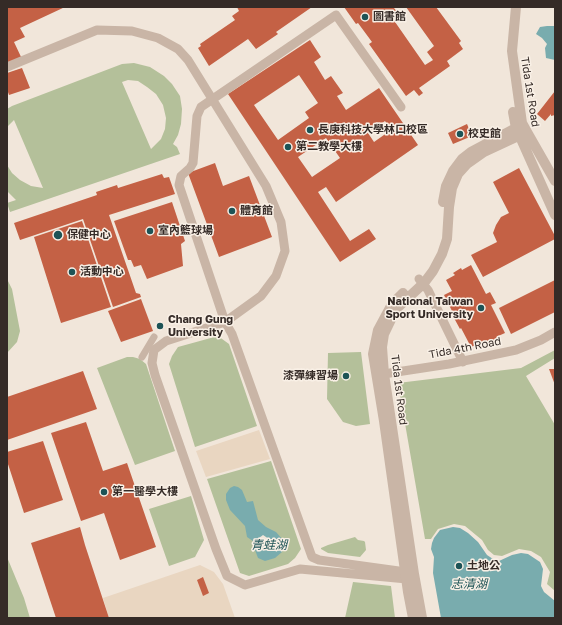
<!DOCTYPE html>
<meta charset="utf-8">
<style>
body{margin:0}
#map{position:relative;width:562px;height:625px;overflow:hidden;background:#f1e6da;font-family:"Golos Text",sans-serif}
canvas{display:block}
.frame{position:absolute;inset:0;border:8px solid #352b27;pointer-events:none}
</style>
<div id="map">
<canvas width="562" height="625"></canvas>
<div class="frame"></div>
</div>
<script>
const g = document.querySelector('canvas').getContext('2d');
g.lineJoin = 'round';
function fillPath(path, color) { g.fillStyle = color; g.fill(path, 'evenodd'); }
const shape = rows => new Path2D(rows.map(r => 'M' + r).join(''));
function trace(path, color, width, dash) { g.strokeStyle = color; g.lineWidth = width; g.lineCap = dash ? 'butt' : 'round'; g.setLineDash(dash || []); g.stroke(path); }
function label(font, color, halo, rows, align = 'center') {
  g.font = font + ' "Golos Text","Noto Sans TC",sans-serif'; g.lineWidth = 3; g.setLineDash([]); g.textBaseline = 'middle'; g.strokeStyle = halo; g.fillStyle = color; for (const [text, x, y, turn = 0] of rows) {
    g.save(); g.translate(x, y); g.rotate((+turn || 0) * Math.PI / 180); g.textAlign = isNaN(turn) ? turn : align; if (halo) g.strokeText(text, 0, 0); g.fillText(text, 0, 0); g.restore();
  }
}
fillPath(shape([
 [134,63,150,67,164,76,172,84,180,96,182,109,181,124,178,135,173,144,177,147,180,154,10,212,7,203,16,200,7,191,7,165,12,173,20,180,31,186,43,188,14,120,7,127,7,109,12,106,122,64],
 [128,80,138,81,147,87,156,94,163,105,166,118,165,129,161,139,151,149,122,82],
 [7,279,12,289,20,331,17,342,7,353],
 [218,336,229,344,257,426,195,447,169,364,172,356,178,347],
 [555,350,555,358,526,376,555,425,555,591,547,584,550,572,541,557,531,551,519,549,502,556,494,555,488,550,482,540,465,526,454,524,438,529,431,539,425,539,398,383,521,368],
 [361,352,370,424,356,426,343,422,327,399,328,353],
 [127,357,133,357,140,359,146,364,175,451,135,465,97,368],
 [271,461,301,549,295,558,288,564,249,576,240,573,207,479],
 [191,496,204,540,195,557,169,566,149,509],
 [355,537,358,540,364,541,365,542,366,550,360,557,328,553,321,549,321,548,328,545],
 [7,557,24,598,30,618,7,618],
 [353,582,391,586,395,618,345,618]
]), '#b4c09a');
fillPath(shape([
 [259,430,270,459,206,477,196,451],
 [200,565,214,572,223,584,235,618,109,618,103,598]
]), '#e9d6c1');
fillPath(shape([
 [547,26,555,26,555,60,546,58,545,48,547,44,542,38,536,34,540,27],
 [234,486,238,487,242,490,247,502,253,501,258,520,266,527,276,532,283,540,283,548,282,552,275,558,265,561,258,558,255,550,253,549,256,543,247,537,245,526,230,510,226,500,226,494,230,488],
 [453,527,460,528,468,533,478,542,487,555,493,559,499,561,512,555,521,553,528,554,540,562,543,569,541,586,544,592,555,601,555,618,441,618,433,573,434,557,431,549,432,543,434,538,440,530]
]), '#79acae');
fillPath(shape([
 [263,535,269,539,271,544,270,546,266,546,260,542,259,538]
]), '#f1e6da');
fillPath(shape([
 [7,7,65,7,20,28,25,37,14,42,22,59,7,66],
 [237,7,312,7,276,32,278,34,256,49,248,39,209,66,198,48,201,46,200,44,235,20,232,16,239,11],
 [344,7,395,7,394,8,397,12,396,16,394,16,390,11,389,13,386,9,425,65,433,60,427,52,434,46,406,7,436,7,461,41,459,43,463,49,447,61,450,66,419,88,423,93,419,96,414,90,406,96,369,44,372,42,358,23,356,24],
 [310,40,321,57,314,62,325,80,331,76,343,93,337,96,346,110,379,88,418,145,336,202,326,187,318,192,350,241,369,229,376,239,340,262,228,94],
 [299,75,318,103,305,112,309,118,278,140,254,105],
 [385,121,391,130,374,142,368,133],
 [326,138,340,158,312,177,298,157],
 [22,68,30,88,9,95,7,89,7,73],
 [555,91,555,115,551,116,551,114,545,121,537,114],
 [467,124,472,136,453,144,448,133],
 [215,163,223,186,249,176,272,237,219,257,188,173],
 [519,168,555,236,555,239,483,277,471,255,497,242,493,233,496,225,501,217,509,213,493,182],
 [162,174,164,178,169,177,175,194,109,215,136,293,140,294,141,297,113,307,83,219,20,240,14,223,97,195,96,192,117,185,118,188],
 [172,202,185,241,181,244,183,266,147,279,141,265,134,267,131,260,128,260,114,221],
 [82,221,111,307,61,323,34,237],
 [471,265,486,294,490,292,496,303,491,305,505,333,496,337,498,341,490,345,487,340,471,347,461,328,460,329,454,318,455,317,444,295,452,291,446,280,455,275,453,273,461,268,462,270],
 [555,280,555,312,511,334,499,308],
 [141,299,153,331,121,342,108,311],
 [162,322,164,328,160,329,158,324],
 [549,369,555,369,555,385],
 [83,371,97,409,7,440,7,397],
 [86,422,103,471,127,463,156,547,120,560,104,513,81,521,51,433],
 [43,441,63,500,24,513,7,461,7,452],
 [80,527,85,545,109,618,56,618,31,543],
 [203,577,209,593,203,596,197,580]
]), '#c46145');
trace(shape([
 [142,357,154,337]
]), '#c9b5a6', 7);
trace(shape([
 [7,67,97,30,132,31,158,38,178,49,188,60,266,186,281,222,285,251,276,276,261,296,225,322,166,341,154,350,152,363,155,375,216,549,227,576,245,585,300,569,407,579,411,576],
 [401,107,336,15,201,107,197,116,193,163,190,168,181,176,179,185,225,322,232,334,312,557,319,560,406,572,412,574],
 [419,279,428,290,463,362],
 [377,375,449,364,516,350,541,340,555,332]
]), '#c9b5a6', 9);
trace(shape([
 [517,130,555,215],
 [527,132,555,181],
 [443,202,446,186,453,171,462,159,471,152,516,128,513,112],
 [403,293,392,304,378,330,373,354,384,421,408,592,413,618],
 [422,618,414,574,384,374,382,347,384,334,396,309,424,283,433,271,442,254,447,239,449,207,452,188,458,174,467,164,484,152,527,132,522,123,512,51,516,7]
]), '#c9b5a6', 10);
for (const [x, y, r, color] of [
 [365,17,4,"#1d5356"],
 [310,130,4,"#1d5356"],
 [460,134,4,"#1d5356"],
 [288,147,4,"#1d5356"],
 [232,211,4,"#1d5356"],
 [150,231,4,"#1d5356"],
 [58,235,5,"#1d5356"],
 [72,272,4,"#1d5356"],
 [481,308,4,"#1d5356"],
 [160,326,4,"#1d5356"],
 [346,376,4,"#1d5356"],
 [104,492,4,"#1d5356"],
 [459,566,4,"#1d5356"]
]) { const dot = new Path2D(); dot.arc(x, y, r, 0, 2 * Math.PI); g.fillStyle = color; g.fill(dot); trace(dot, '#f9f0e6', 1.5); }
label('bold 11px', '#352b27', '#f9f0e6', [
 ["圖書館",373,17],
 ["長庚科技大學林口校區",318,130],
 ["校史館",468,134],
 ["第二教學大樓",296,147],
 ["體育館",240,211],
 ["室內籃球場",158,231],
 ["保健中心",67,235],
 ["活動中心",80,272],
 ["National Taiwan",473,302,"right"],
 ["Sport University",473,315,"right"],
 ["Chang Gung",168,320],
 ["University",168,333],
 ["漆彈練習場",338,376,"right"],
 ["第一醫學大樓",112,492],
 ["土地公",467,566]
], 'left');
label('11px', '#352b27', '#f9f0e6', [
 ["Tida 1st Road",530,92,81],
 ["Tida 4th Road",465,348,-11],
 ["Tida 1st Road",399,390,83]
]);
label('italic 12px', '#1d5356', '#f9f0e6', [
 ["青蛙湖",269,545],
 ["志清湖",469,584]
]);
</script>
